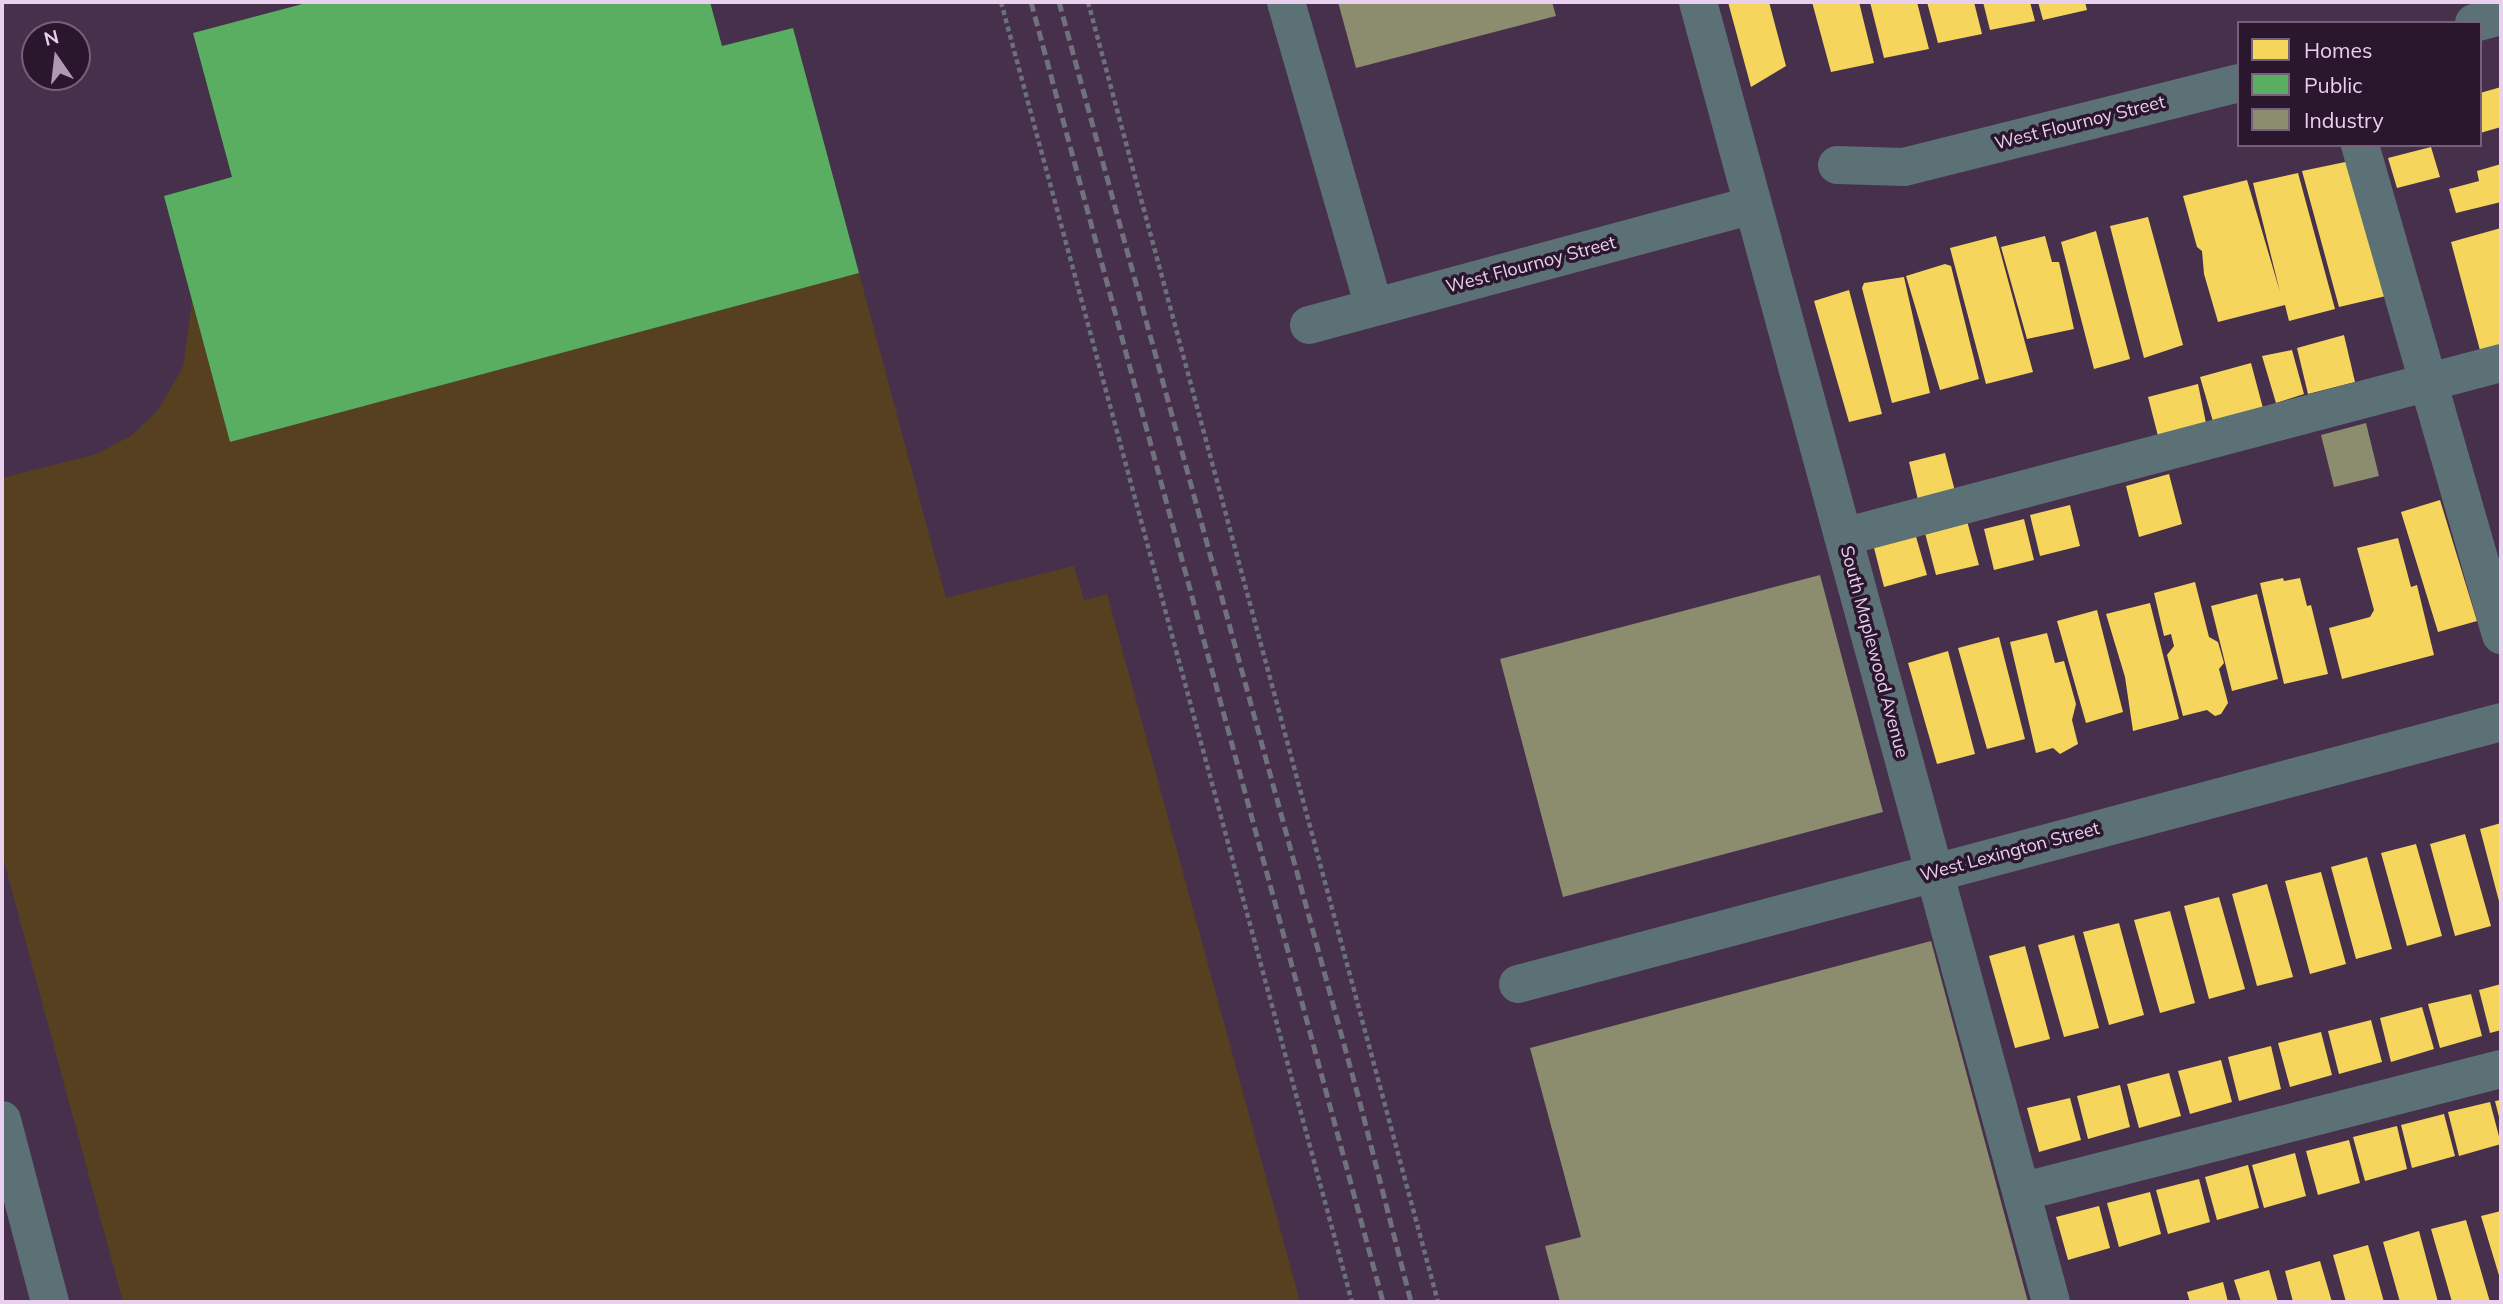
<!DOCTYPE html>
<style>
body{margin:0}
#map{position:relative;width:2503px;height:1304px;overflow:hidden;background:#46304b;font-family:Mulish,sans-serif}
canvas{display:block}
.frame{position:absolute;inset:0;border:4px solid #e9d0ee;pointer-events:none}
.legend{position:absolute;left:2237px;top:21px;width:245px;height:126px;box-sizing:border-box;background:#2a172e;border:2px solid #76617b;margin:0;padding:9px 12px;list-style:none;font-size:21px;color:#e9d0ee}
.legend li{display:flex;align-items:center;gap:14px;height:35px}
.legend b{width:35px;border:2px solid #76617b}
.north{position:absolute;left:21px;top:21px;width:70px;height:70px;box-sizing:border-box;background:#2a172e;border:2px solid #76617b;border-radius:50%;rotate:346deg;font-size:19px;font-weight:700;line-height:28px;text-align:center;color:#e9d0ee}
.north::after{content:'';display:block;margin:auto;width:24px;height:32px;background:#b098b5;clip-path:polygon(50% 0,100% 100%,50% 72%,0 100%)}
</style>
<div id="map">
<canvas width="2503" height="1304"></canvas>
<div class="frame"></div>
<ul class="legend">
<li><b style="height:19px;background:#f6d55c"></b>Homes</li>
<li><b style="height:19px;background:#5aae61"></b>Public</li>
<li><b style="height:19px;background:#8c8c6e"></b>Industry</li>
</ul>
<div class="north">N</div>
</div>
<script>
const g = document.querySelector('canvas').getContext('2d');
g.lineJoin = 'round';
function fillPath(path, color) { g.fillStyle = color; g.fill(path, 'evenodd'); }
const shape = rows => new Path2D(rows.map(r => 'M' + r).join(''));
function trace(path, color, width, dash) { g.strokeStyle = color; g.lineWidth = width; g.lineCap = dash ? 'butt' : 'round'; g.setLineDash(dash || []); g.stroke(path); }
function label(font, color, halo, rows, align = 'center') {
  g.font = font + ' Mulish,sans-serif'; g.lineWidth = 7; g.setLineDash([]); g.textBaseline = 'middle'; g.strokeStyle = halo; g.fillStyle = color; for (const [text, x, y, turn = 0] of rows) {
    g.save(); g.translate(x, y); g.rotate((+turn || 0) * Math.PI / 180); g.textAlign = isNaN(turn) ? turn : align; if (halo) g.strokeText(text, 0, 0); g.fillText(text, 0, 0); g.restore();
  }
}
fillPath(shape([
 [859,273,946,598,1074,566,1084,600,1107,594,1300,1302,123,1302,2,854,2,478,97,454,132,435,157,411,183,367,192,302,230,442]
]), '#57401f');
fillPath(shape([
 [1728,2,1769,2,1786,66,1751,87],
 [1812,2,1859,2,1874,63,1831,72],
 [1870,2,1917,2,1929,49,1884,58],
 [1927,2,1974,2,1982,34,1938,43],
 [1983,2,2030,2,2035,21,1990,30],
 [2038,2,2085,2,2087,10,2043,20],
 [2501,87,2501,127,2480,133,2480,93],
 [2431,147,2440,177,2397,188,2388,158],
 [2350,161,2386,296,2339,307,2302,171],
 [2501,164,2501,202,2456,213,2449,189,2479,181,2477,171],
 [2298,173,2335,309,2289,321,2285,305,2218,322,2204,274,2202,251,2197,247,2183,196,2247,180,2280,292,2253,183],
 [2148,217,2183,345,2144,358,2110,226],
 [2501,228,2501,348,2481,354,2451,242],
 [2096,231,2130,359,2094,369,2061,242],
 [1996,236,2033,372,1986,384,1950,248],
 [2045,236,2052,262,2059,262,2074,329,2027,339,2001,247],
 [1945,264,1951,266,1979,379,1940,390,1906,276],
 [1904,277,1930,393,1892,403,1862,288,1864,283],
 [1849,290,1882,414,1849,422,1814,301],
 [2344,335,2355,382,2308,394,2297,348],
 [2292,350,2304,394,2276,403,2262,356],
 [2251,363,2264,412,2214,425,2200,377],
 [2198,384,2206,423,2158,436,2148,397],
 [1945,453,1956,495,1919,504,1909,462],
 [2169,474,2182,524,2139,537,2126,486],
 [2440,500,2477,621,2438,632,2401,512],
 [2070,505,2080,546,2040,556,2030,515],
 [2024,519,2034,560,1994,570,1984,529],
 [1967,521,1979,565,1936,575,1925,533],
 [1915,533,1927,575,1884,587,1873,544],
 [2398,538,2411,587,2417,585,2434,655,2342,679,2329,628,2370,617,2374,610,2357,548],
 [2283,578,2284,581,2300,578,2307,606,2311,605,2328,674,2284,684,2260,583],
 [2195,582,2209,637,2218,642,2224,663,2219,669,2228,703,2221,714,2215,716,2207,710,2183,716,2167,655,2174,646,2171,634,2164,636,2154,593],
 [2257,594,2278,679,2232,691,2211,606],
 [2150,603,2179,719,2133,731,2125,677,2106,614],
 [2097,610,2123,712,2086,723,2057,621],
 [2047,633,2055,663,2064,661,2076,704,2072,720,2078,744,2060,754,2053,748,2036,753,2010,642],
 [1999,637,2025,739,1987,749,1958,648],
 [1948,651,1975,754,1937,764,1908,663],
 [2501,823,2501,905,2500,905,2480,829],
 [2465,834,2491,926,2455,936,2430,844],
 [2416,844,2442,936,2407,946,2381,853],
 [2367,857,2392,949,2356,959,2331,867],
 [2321,872,2346,964,2310,974,2285,881],
 [2267,884,2293,977,2257,986,2232,894],
 [2219,897,2245,989,2209,999,2184,906],
 [2170,911,2195,1003,2160,1013,2134,920],
 [2119,923,2144,1015,2109,1025,2083,932],
 [2074,935,2099,1028,2064,1037,2038,945],
 [2025,946,2050,1039,2015,1048,1989,956],
 [2501,984,2501,1030,2490,1033,2479,990],
 [2471,994,2482,1036,2440,1048,2428,1004],
 [2422,1007,2434,1049,2391,1062,2380,1018],
 [2371,1020,2382,1062,2339,1074,2328,1031],
 [2321,1032,2332,1075,2290,1087,2278,1043],
 [2271,1046,2281,1089,2239,1101,2228,1057],
 [2221,1060,2232,1102,2190,1114,2178,1071],
 [2169,1073,2181,1116,2139,1128,2127,1084],
 [2120,1085,2130,1127,2088,1139,2077,1096],
 [2070,1098,2081,1140,2039,1152,2027,1108],
 [2501,1100,2501,1121,2500,1121,2495,1101],
 [2490,1102,2501,1144,2459,1156,2448,1112],
 [2444,1114,2455,1156,2412,1168,2401,1125],
 [2397,1126,2407,1169,2365,1181,2353,1137],
 [2349,1140,2360,1183,2318,1195,2306,1151],
 [2295,1153,2306,1196,2264,1208,2252,1165],
 [2248,1165,2259,1208,2217,1220,2205,1177],
 [2199,1179,2210,1222,2168,1234,2156,1190],
 [2150,1192,2161,1234,2119,1247,2107,1203],
 [2099,1206,2110,1248,2068,1260,2056,1217],
 [2501,1211,2501,1282,2481,1216],
 [2466,1220,2490,1302,2452,1302,2431,1229],
 [2419,1231,2438,1302,2400,1302,2383,1242],
 [2368,1245,2384,1302,2346,1302,2333,1255],
 [2320,1261,2332,1302,2293,1302,2285,1271],
 [2269,1270,2278,1302,2241,1302,2234,1280],
 [2223,1282,2228,1302,2190,1302,2187,1292]
]), '#f6d55c');
fillPath(shape([
 [310,2,710,2,722,46,793,28,859,273,230,442,164,196,232,177,193,33]
]), '#5aae61');
fillPath(shape([
 [1338,2,1552,2,1556,16,1356,68],
 [2366,423,2379,476,2334,487,2321,435],
 [1820,575,1883,812,1563,897,1500,659],
 [1931,941,2028,1302,1560,1302,1545,1246,1581,1237,1530,1048]
]), '#8c8c6e');
trace(shape([
 [1001,2,1352,1302],
 [1088,2,1438,1302]
]), '#6b717b', 4.5, [5, 3.5]);
trace(shape([
 [1286,2,1374,307],
 [1698,2,2051,1302],
 [2474,23,2501,16],
 [2360,145,2501,635],
 [1837,165,1904,167,2239,83],
 [1309,325,1753,205],
 [1843,537,2501,363],
 [1518,984,2501,722],
 [2,1120,50,1302],
 [2021,1192,2501,1069]
]), '#5c7176', 38);
trace(shape([
 [1031,2,1383,1302],
 [1059,2,1360,1103,1411,1302]
]), '#6f717d', 5, [10, 5]);
label('18px', '#e9d0ee', '#2a172e', [
 ["West Flournoy Street",2080,123,-14],
 ["West Flournoy Street",1531,265,-15],
 ["South Maplewood Avenue",1874,652,75],
 ["West Lexington Street",2010,852,-15]
]);
</script>
